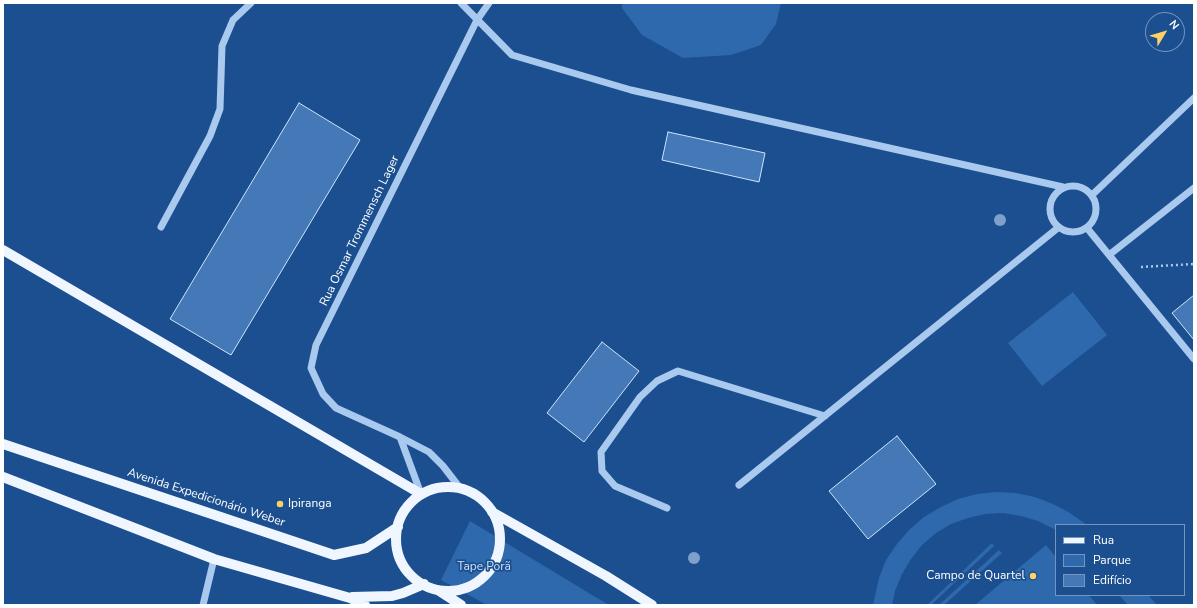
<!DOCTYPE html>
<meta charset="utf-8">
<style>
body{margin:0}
#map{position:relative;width:1197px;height:608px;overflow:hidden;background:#1b4f8f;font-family:"Nunito Sans",sans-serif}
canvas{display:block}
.frame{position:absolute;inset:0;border:4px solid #fff;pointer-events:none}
.legend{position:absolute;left:1055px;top:524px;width:130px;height:72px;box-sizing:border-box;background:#1b4f8f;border:1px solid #7695bc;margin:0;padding:5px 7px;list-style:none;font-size:12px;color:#fff}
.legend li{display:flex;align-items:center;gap:8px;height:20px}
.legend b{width:20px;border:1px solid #7695bc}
.north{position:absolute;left:1145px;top:12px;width:40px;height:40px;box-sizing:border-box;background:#1b4f8f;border:1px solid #7695bc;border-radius:50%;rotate:52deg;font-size:11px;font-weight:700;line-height:16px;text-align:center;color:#fff}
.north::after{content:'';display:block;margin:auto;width:14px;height:18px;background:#ffd166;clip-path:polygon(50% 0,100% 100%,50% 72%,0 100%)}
</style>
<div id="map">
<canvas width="1197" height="608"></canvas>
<div class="frame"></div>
<ul class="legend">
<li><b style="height:5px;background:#f0f6ff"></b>Rua</li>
<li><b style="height:11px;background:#2e69ad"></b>Parque</li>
<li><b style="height:11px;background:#4478b7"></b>Edifício</li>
</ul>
<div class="north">N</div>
</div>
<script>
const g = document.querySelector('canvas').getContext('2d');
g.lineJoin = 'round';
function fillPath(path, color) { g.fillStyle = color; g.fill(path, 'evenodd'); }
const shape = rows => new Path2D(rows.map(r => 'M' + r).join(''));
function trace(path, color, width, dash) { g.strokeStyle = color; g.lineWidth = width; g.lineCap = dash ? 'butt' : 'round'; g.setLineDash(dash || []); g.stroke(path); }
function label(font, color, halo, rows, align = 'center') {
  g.font = font + ' "Nunito Sans",sans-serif'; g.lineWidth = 3.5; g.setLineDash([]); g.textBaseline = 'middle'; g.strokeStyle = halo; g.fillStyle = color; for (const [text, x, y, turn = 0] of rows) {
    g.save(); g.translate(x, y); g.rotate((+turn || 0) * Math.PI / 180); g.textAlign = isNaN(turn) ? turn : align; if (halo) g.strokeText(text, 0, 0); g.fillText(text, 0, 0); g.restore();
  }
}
fillPath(shape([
 [622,3,781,3,776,24,761,45,731,55,683,58,642,35,622,8],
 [1073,292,1107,335,1042,386,1008,343],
 [996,492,1016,493,1035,497,1053,504,1070,513,1087,525,1056,525,1056,530,1038,521,1021,516,1003,513,985,514,968,518,951,524,936,533,922,545,911,559,902,574,895,591,892,605,873,605,879,578,886,560,897,544,909,530,924,517,941,507,958,499,977,494],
 [470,521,592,595,609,605,487,605,441,580],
 [992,543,994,546,931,605,927,605],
 [1046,545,1056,557,1056,595,1089,595,1097,605,975,605],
 [999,550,1002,553,944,605,939,605],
 [1119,595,1148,595,1157,605,1128,605]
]), '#2e69ad');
const building = shape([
 [299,103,360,140,231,355,170,319,299,103],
 [668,132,765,153,759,182,662,160,668,132],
 [1194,295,1194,340,1172,313,1194,295],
 [602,342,639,371,584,442,547,413,602,342],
 [897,436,936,484,868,539,829,491,897,436]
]);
fillPath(building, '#4478b7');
trace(building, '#cfe3fa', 1);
trace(shape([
 [1141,267,1194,264]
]), '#a9c9ee', 2.5, [2, 3]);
trace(shape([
 [461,3,512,55,631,90,1063,187],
 '1050 209a23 23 0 1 1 46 0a23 23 0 1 1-46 0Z',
 [1092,195,1194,98],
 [161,227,210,136,220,109,222,46,233,20,251,3],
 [1087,228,1194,359],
 [1109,255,1194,188],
 [400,437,421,494],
 [739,485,1059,227],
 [460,488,443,466,429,452,400,437,336,408,323,394,311,368,316,345,477,20,489,3],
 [667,508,615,486,602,471,601,452,640,397,657,381,678,371,825,416],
 [203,605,214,559]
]), '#a9c9ee', 7);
trace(shape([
 [3,250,421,494],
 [3,444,334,555,366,548,398,527],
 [3,477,214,559,350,598,365,605],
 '396 539a52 52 0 1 1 104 0a52 52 0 1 1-104 0Z',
 [492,512,606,576,652,605],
 [438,590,461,605],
 [352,597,392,596,403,593,424,584]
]), '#f0f6ff', 10);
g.fillStyle = '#7ea0ca';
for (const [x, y] of [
 [1000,220],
 [694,558]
]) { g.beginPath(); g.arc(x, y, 6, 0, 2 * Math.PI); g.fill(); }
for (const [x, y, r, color] of [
 [280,504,4,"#ffd166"],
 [1033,576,4,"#ffd166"]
]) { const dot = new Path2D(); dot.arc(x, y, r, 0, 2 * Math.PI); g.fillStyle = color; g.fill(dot); trace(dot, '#1b4f8f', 1.5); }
label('12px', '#fff', '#1b4f8f', [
 ["Rua Osmar Trommensch Lager",360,231,-64],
 ["Avenida Expedicionário Weber",206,498,18]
]);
label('12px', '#fff', '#1b4f8f', [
 ["Ipiranga",288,504],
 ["Campo de Quartel",1025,576,"right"]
], 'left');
label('12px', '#cfe3fa', '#1b4f8f', [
 ["Tape Porã",484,567]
]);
</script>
